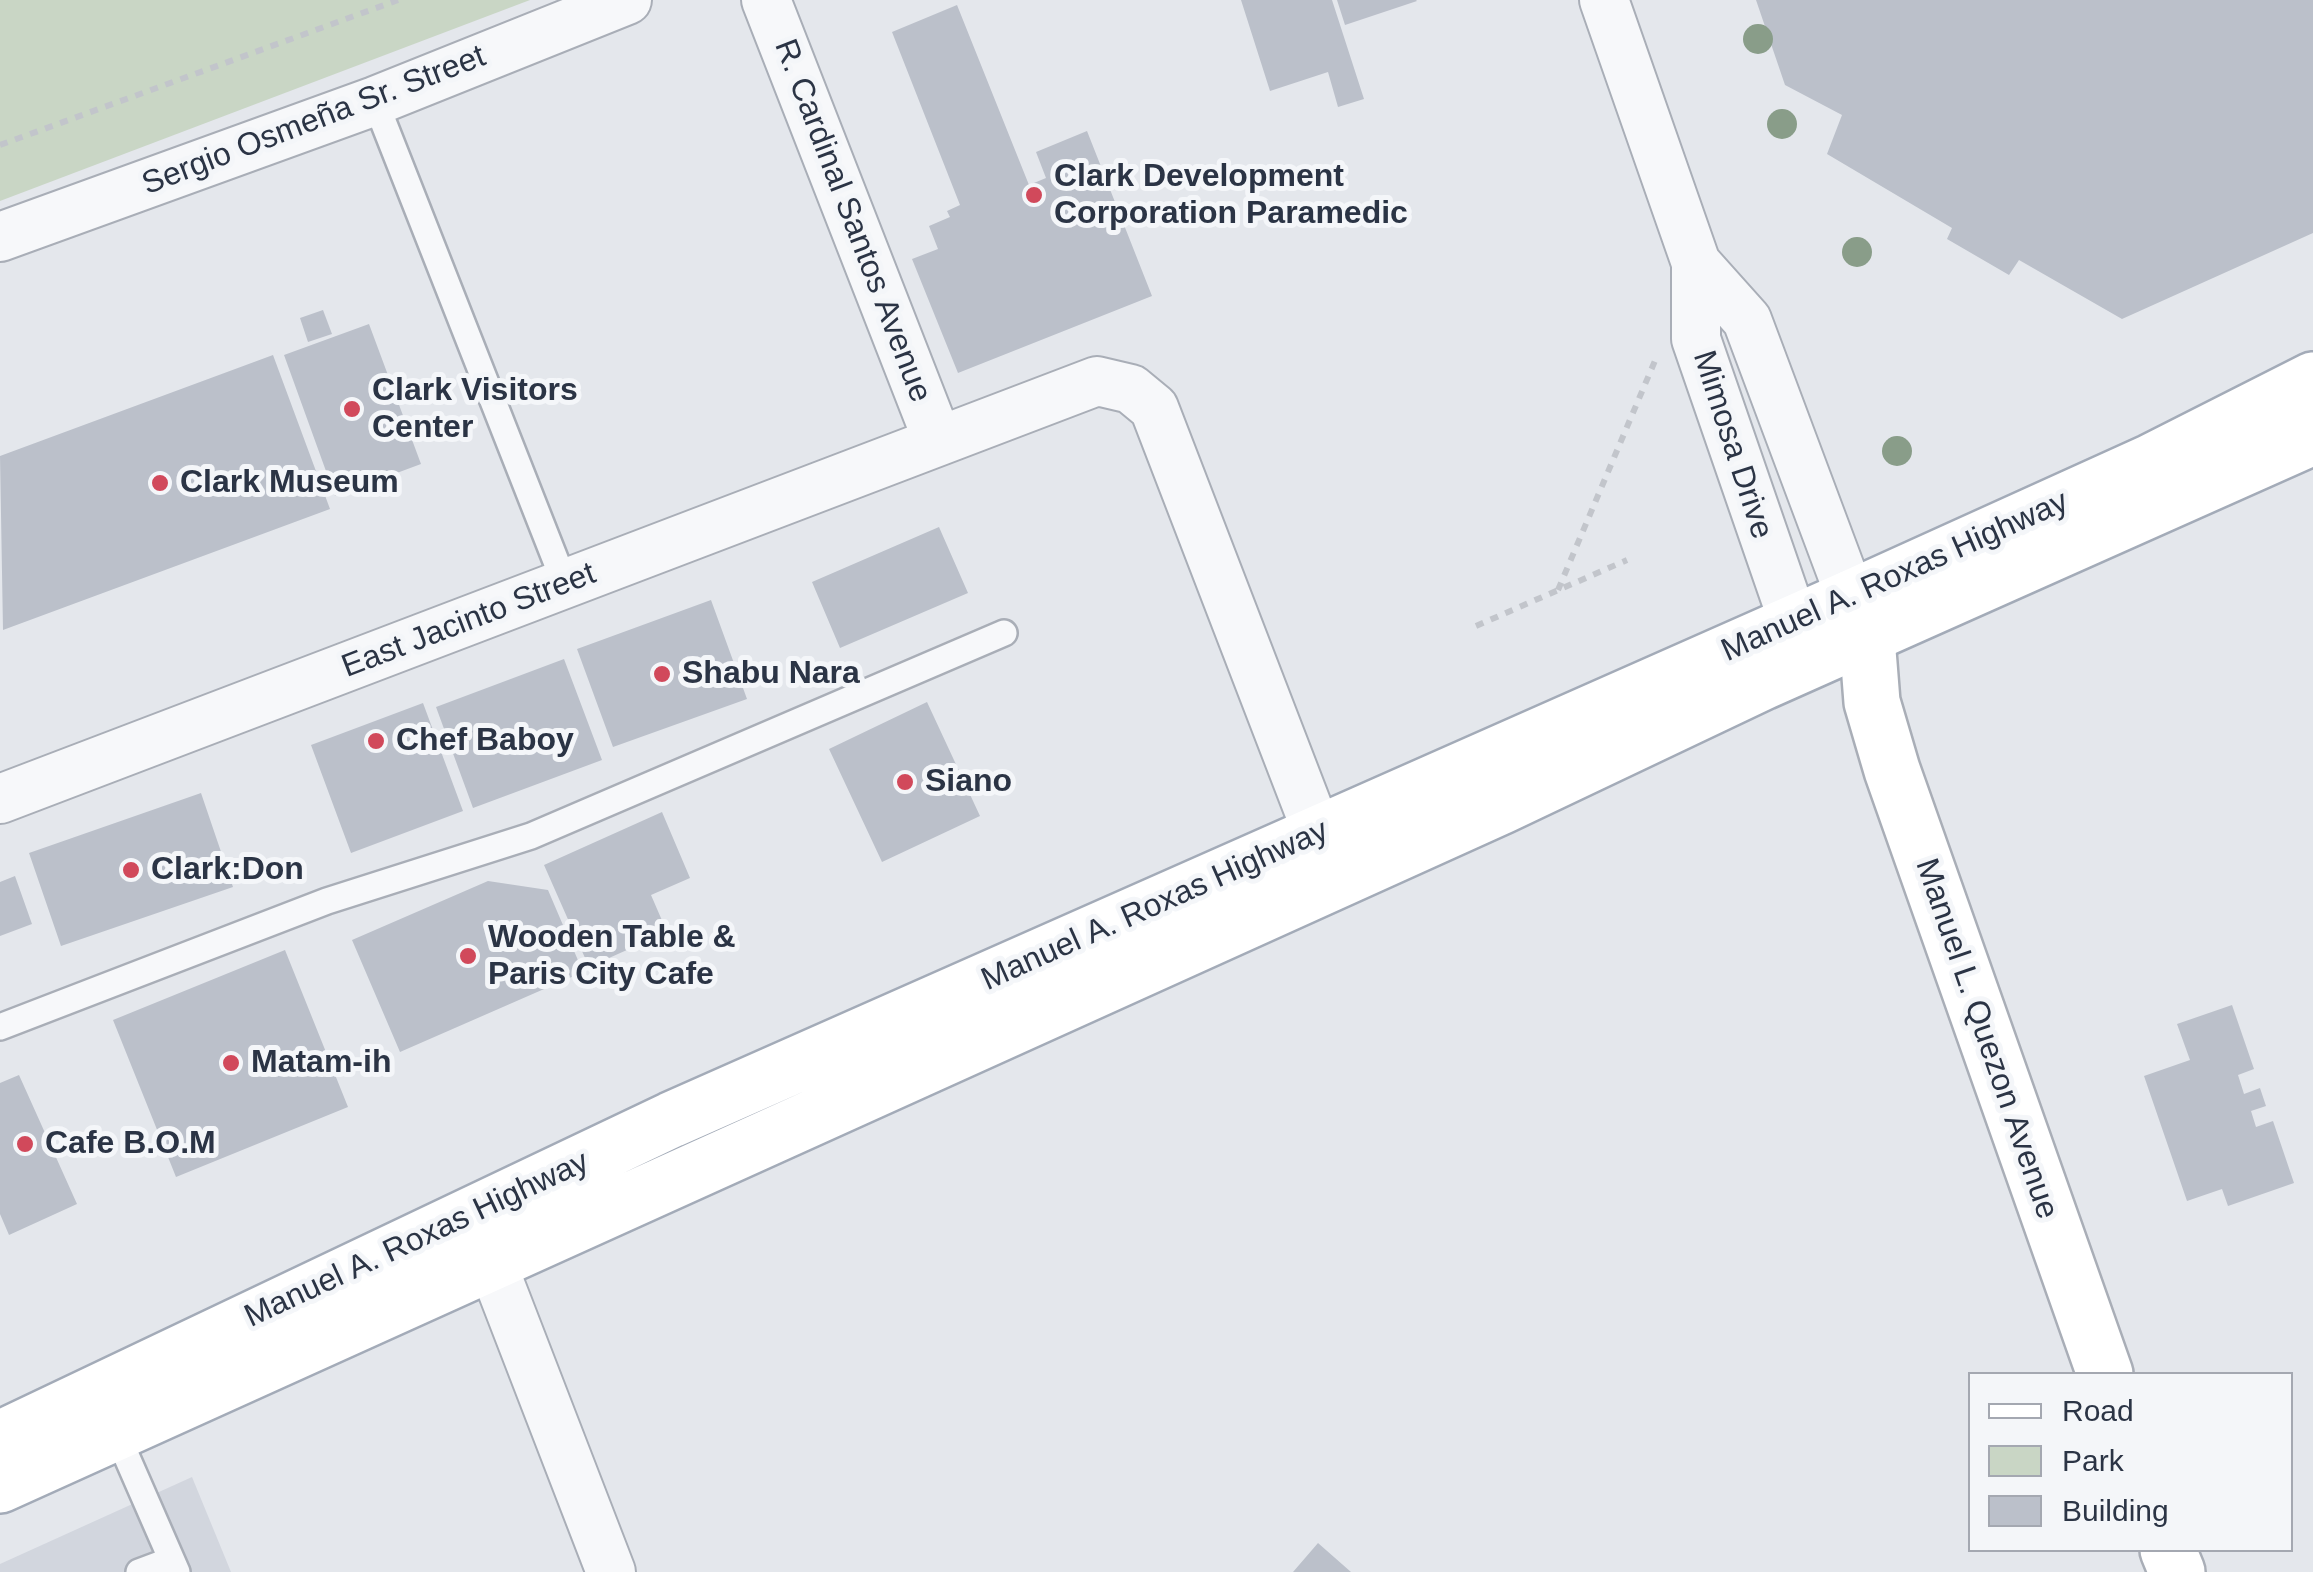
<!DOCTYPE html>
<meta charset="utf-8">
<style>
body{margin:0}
#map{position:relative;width:2313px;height:1572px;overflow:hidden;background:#e4e7ec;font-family:Helvetica,sans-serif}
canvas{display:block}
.legend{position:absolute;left:1968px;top:1372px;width:325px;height:180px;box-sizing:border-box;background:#f4f6f9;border:2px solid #a4a8b1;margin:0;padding:12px 18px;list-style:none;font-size:30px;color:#2b3445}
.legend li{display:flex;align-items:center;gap:20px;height:50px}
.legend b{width:50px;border:2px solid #a4a8b1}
</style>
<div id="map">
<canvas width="2313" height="1572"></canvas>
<ul class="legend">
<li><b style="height:12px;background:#fff"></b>Road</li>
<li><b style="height:28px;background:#c9d6c5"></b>Park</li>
<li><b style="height:28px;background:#bbc0ca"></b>Building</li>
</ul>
</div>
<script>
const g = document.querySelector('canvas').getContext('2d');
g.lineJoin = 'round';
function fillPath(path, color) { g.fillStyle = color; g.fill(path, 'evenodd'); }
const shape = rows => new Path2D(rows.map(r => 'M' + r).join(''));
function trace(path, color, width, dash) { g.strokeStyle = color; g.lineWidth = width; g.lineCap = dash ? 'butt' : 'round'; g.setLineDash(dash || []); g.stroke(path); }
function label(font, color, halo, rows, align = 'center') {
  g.font = font + ' Helvetica,sans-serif'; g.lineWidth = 10; g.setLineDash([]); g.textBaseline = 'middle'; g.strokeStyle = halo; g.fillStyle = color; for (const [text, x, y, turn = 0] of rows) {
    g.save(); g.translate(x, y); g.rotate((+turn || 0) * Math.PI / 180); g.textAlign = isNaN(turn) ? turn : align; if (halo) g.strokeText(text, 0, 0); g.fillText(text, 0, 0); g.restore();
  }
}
fillPath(shape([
 [192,1477,231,1572,0,1572,0,1564]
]), '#d2d6de');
fillPath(shape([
 [0,0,530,0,0,201]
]), '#c9d6c5');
fillPath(shape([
 [1241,0,1332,0,1364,99,1338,107,1328,72,1270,91],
 [1337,0,1416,0,1417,1,1345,25],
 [1756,0,2313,0,2313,233,2122,319,2019,260,2009,275,1947,239,1952,228,1827,154,1842,115,1785,85],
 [957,5,1029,185,1046,178,1036,152,1087,131,1152,296,958,373,912,259,938,249,929,226,950,217,947,211,960,205,892,32],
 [323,310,332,334,308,342,300,318],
 [369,324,421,464,335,496,284,355],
 [273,355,330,509,3,630,0,456],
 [939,527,968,593,840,648,812,582],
 [711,600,747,699,613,747,577,649],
 [564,659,602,760,473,808,436,707],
 [927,702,980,816,882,862,829,749],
 [423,703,463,811,351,853,311,745],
 [201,793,233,887,61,946,29,853],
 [662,812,690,878,651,895,667,932,589,967,544,865],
 [15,876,32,924,0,936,0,882],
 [488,881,548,890,583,972,400,1052,352,940],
 [285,950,348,1107,176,1177,113,1020],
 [2232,1005,2254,1069,2238,1075,2244,1094,2260,1088,2266,1106,2251,1111,2256,1127,2273,1121,2294,1183,2228,1206,2222,1189,2187,1201,2144,1076,2190,1060,2177,1024],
 [19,1075,77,1204,9,1235,0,1214,0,1083],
 [1318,1543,1351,1572,1293,1572]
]), '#bbc0ca');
const lane = shape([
 [375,101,565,584],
 [0,1027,327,901,531,836,1004,633],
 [115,1430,177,1572],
 [139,1572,171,1560]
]);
const street = shape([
 [766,0,938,441],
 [1604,0,1696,263,1696,339,1794,623],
 [0,237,375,101,627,0],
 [1696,263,1747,320,1851,598],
 [0,799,1097,381,1131,389,1154,408,1331,868],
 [479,1230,611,1572]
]);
const secondary = shape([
 [1851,598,1867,638,1872,702,1892,770,2105,1374],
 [2168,1550,2177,1572]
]);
const primary = shape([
 [0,1439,671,1120,1851,598,2151,462,2313,380],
 [0,1485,1502,806,1763,682,2313,437]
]);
trace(lane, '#a9aeb7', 30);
trace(street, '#a9aeb7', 52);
trace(secondary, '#a9aeb7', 60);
trace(primary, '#a3abb8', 60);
trace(shape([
 [0,145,398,0],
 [1558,590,1657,356],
 [1476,626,1627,560]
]), '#c2c5cb', 6, [8, 8]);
trace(lane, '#f7f8fa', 25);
trace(street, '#f7f8fa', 48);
trace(secondary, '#fff', 55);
trace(primary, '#fff', 55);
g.fillStyle = '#899d89';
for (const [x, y] of [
 [1758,39],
 [1782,124],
 [1857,252],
 [1897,451]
]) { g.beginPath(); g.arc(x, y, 15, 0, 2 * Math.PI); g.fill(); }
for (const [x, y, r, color] of [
 [1034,195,10,"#d1495b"],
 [352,409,10,"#d1495b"],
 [160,483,10,"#d1495b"],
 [662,674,10,"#d1495b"],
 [376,741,10,"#d1495b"],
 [905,782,10,"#d1495b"],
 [131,870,10,"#d1495b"],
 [468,956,10,"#d1495b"],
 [231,1063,10,"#d1495b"],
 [25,1144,10,"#d1495b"]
]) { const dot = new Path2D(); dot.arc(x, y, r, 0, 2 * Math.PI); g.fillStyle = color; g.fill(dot); trace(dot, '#f4f6f9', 4); }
label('32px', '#2b3445', '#f4f6f9', [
 ["Sergio Osmeña Sr. Street",314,121,-21],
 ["R. Cardinal Santos Avenue",852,221,69],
 ["Mimosa Drive",1732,445,72],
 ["Manuel A. Roxas Highway",1895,577,-24],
 ["East Jacinto Street",469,621,-21],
 ["Manuel A. Roxas Highway",1155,906,-24],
 ["Manuel L. Quezon Avenue",1986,1039,71],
 ["Manuel A. Roxas Highway",417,1240,-25]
]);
label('bold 32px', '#2b3445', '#f4f6f9', [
 ["Clark Development",1054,177],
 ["Corporation Paramedic",1054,214],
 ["Clark Visitors",372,391],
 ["Center",372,428],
 ["Clark Museum",180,483],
 ["Shabu Nara",682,674],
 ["Chef Baboy",396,741],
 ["Siano",925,782],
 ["Clark:Don",151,870],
 ["Wooden Table &",488,938],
 ["Paris City Cafe",488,975],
 ["Matam-ih",251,1063],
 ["Cafe B.O.M",45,1144]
], 'left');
</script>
